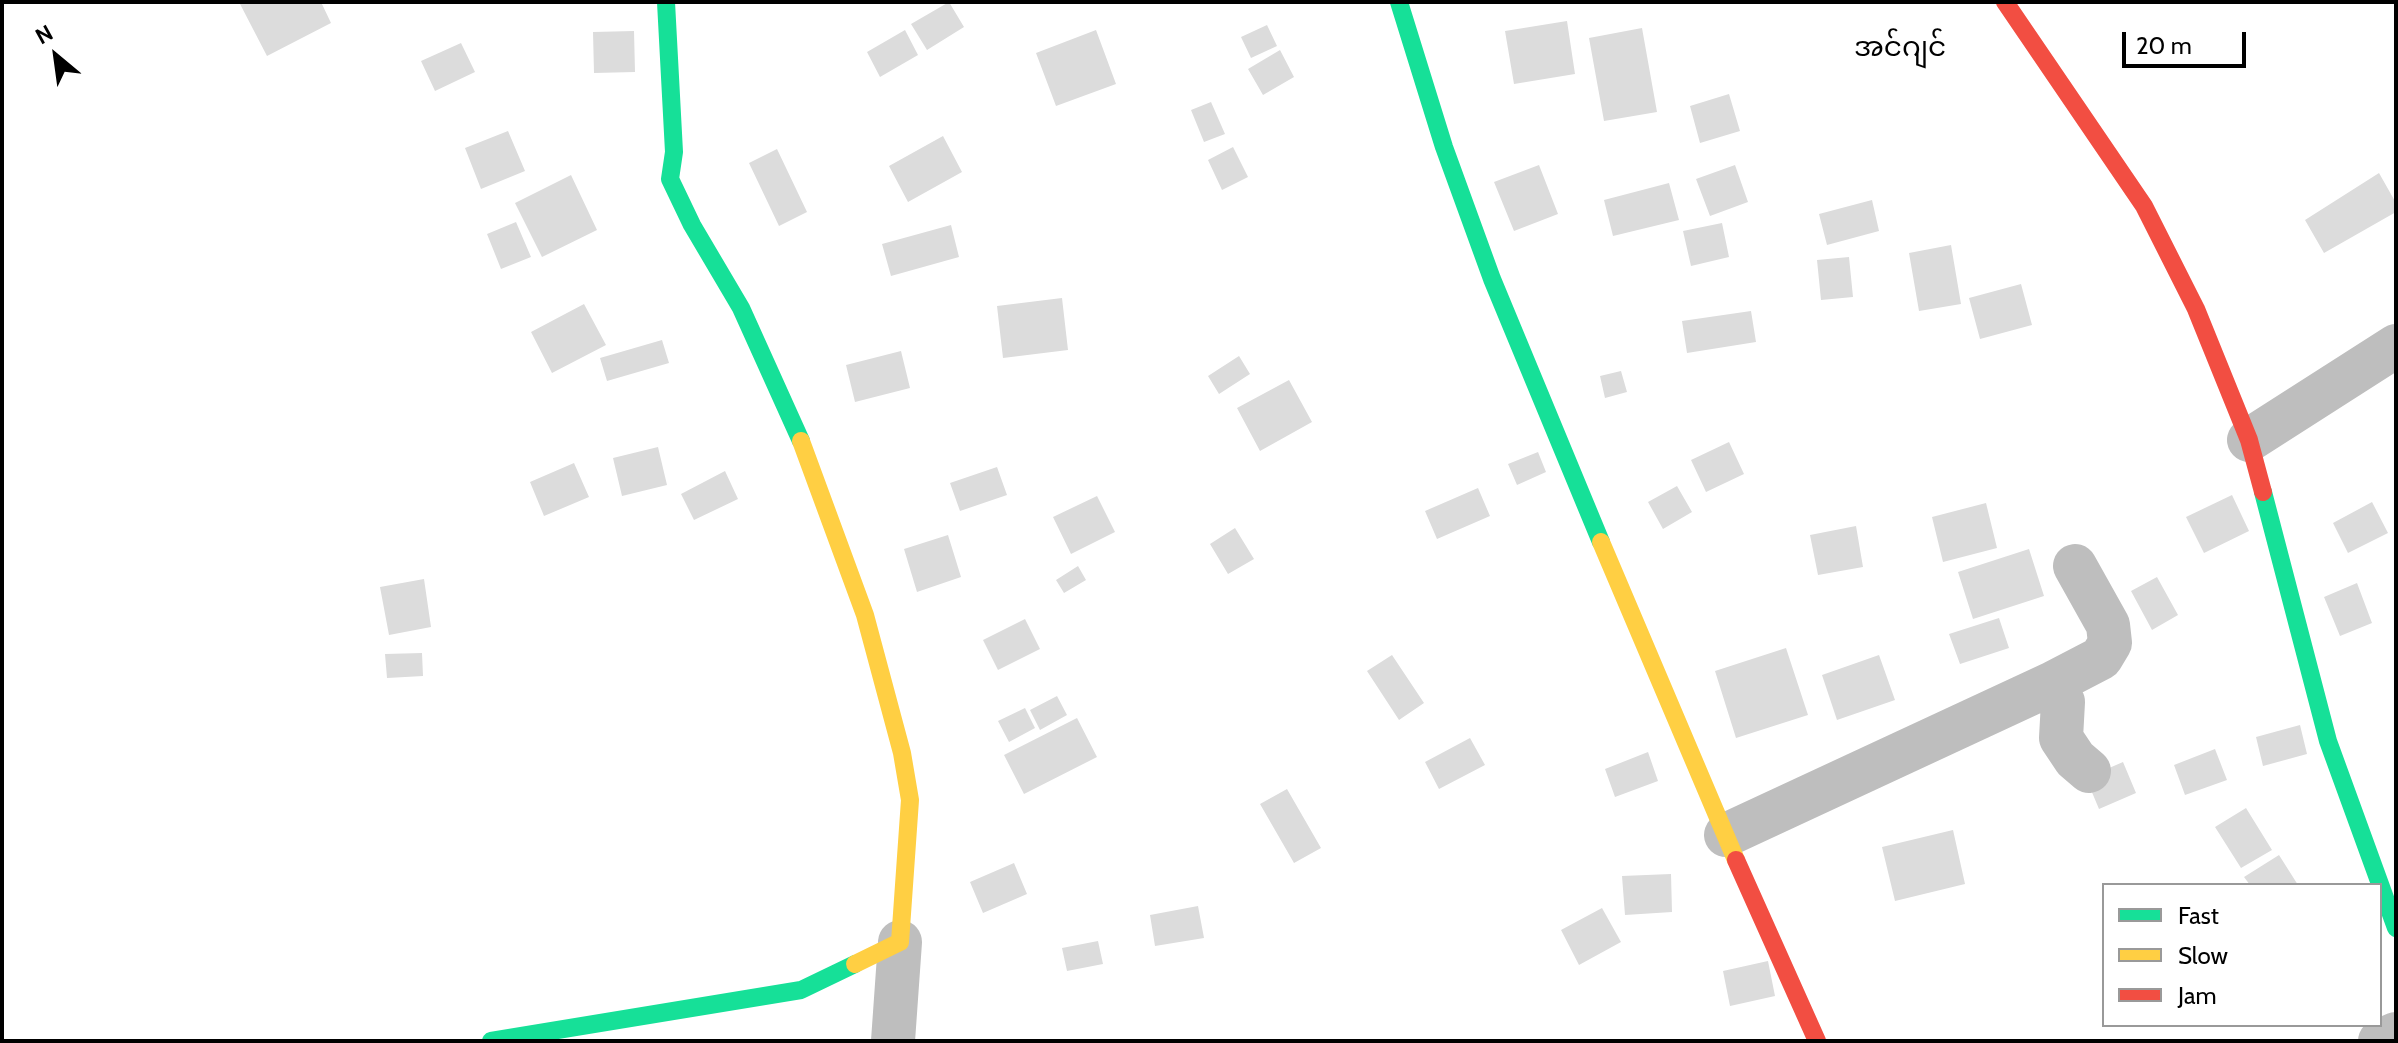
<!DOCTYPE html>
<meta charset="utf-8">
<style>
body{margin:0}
#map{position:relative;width:2398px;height:1043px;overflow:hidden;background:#fff;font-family:Cabin,sans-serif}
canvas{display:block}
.frame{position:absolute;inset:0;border:4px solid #000;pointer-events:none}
.legend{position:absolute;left:2102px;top:883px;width:280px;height:144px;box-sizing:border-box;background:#fff;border:2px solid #999;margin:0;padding:10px 14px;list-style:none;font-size:24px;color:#000}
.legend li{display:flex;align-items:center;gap:16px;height:40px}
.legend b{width:40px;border:2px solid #999}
.north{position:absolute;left:16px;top:16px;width:80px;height:80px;-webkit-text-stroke:6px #fff;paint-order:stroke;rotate:331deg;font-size:22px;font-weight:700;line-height:32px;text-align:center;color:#000}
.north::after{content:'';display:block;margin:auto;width:28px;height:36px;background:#000;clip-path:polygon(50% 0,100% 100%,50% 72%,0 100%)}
.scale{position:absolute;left:2122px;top:32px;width:124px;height:36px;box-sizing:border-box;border:4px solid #000;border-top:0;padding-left:10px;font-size:24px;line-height:28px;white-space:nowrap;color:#000;-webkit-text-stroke:6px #fff;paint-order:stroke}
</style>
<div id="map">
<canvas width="2398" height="1043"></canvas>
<div class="frame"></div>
<ul class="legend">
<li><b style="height:10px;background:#16e098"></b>Fast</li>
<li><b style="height:10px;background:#ffcf43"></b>Slow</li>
<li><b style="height:10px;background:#f24e42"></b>Jam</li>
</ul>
<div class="north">N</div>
<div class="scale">20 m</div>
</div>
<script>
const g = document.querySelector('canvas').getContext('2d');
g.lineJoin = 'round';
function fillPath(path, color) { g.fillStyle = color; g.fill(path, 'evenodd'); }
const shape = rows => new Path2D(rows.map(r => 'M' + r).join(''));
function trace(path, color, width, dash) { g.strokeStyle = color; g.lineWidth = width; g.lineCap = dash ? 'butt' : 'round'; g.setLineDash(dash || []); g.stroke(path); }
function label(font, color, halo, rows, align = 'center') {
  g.font = font + ' Cabin,"Noto Sans Myanmar",sans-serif'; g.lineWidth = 6; g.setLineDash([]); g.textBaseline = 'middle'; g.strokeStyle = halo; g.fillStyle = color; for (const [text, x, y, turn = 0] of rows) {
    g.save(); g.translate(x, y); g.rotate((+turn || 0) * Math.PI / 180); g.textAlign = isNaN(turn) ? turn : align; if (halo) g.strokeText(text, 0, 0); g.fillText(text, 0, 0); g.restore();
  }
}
fillPath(shape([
 [239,2,321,2,331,23,267,56],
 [949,2,964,27,927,50,911,24],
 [1567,21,1575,74,1514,84,1505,31],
 [1267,25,1277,46,1251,58,1241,37],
 [1642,28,1657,112,1604,121,1589,38],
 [905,30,918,55,880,77,867,52],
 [1096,30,1116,84,1056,106,1036,53],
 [634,31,635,72,594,73,593,32],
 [461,43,475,72,435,91,421,61],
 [1280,50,1294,77,1263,95,1248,69],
 [1729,94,1740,131,1700,143,1690,106],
 [1211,102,1225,134,1204,142,1191,110],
 [508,131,525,171,481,189,465,148],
 [943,136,962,172,908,202,889,166],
 [1233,147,1248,177,1222,190,1208,160],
 [777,149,807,212,779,226,749,163],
 [1539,165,1558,214,1514,231,1494,182],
 [1735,165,1748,202,1710,216,1696,179],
 [2379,173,2396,203,2396,212,2324,253,2305,220],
 [571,175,597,230,542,257,515,203],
 [1669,183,1679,220,1613,236,1604,200],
 [1872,200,1879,231,1827,245,1819,214],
 [516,222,531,257,501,269,487,234],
 [1722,223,1729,257,1691,266,1683,231],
 [951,225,959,257,891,276,882,244],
 [1951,245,1961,304,1919,311,1909,253],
 [1849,257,1853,297,1821,300,1817,260],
 [2021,284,2032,325,1980,339,1969,298],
 [1062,298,1068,350,1003,358,997,306],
 [584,304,606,345,552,373,531,332],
 [1751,311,1756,342,1687,353,1682,321],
 [662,340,669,363,607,381,600,358],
 [901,351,910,388,855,402,846,365],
 [1239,356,1250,374,1219,394,1208,376],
 [1621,371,1627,392,1605,398,1600,376],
 [1289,380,1312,422,1260,451,1237,408],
 [1729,442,1744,474,1706,492,1691,460],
 [658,447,667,485,622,496,613,458],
 [1538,452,1546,472,1517,485,1508,464],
 [574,463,589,497,544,516,530,482],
 [997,467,1007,495,960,511,950,483],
 [725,471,738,499,694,520,681,494],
 [1677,486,1692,512,1663,529,1648,502],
 [1478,488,1490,516,1437,539,1425,511],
 [2232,495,2249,531,2204,553,2186,517],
 [1097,496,1115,532,1071,554,1053,517],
 [2372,502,2388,533,2348,553,2333,523],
 [1986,503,1997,548,1943,562,1932,517],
 [1856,526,1863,567,1818,575,1810,535],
 [1235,528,1254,559,1228,574,1210,544],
 [948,535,961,577,917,592,904,549],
 [2029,549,2044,596,1973,619,1958,572],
 [1078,566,1086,580,1064,593,1056,580],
 [2157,577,2178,615,2152,630,2131,591],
 [424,579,431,627,389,635,380,587],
 [2357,583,2372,623,2340,636,2324,597],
 [1999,618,2009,648,1960,664,1949,634],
 [1025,619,1040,649,998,670,983,640],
 [1786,648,1808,715,1736,738,1715,671],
 [422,653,423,676,387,678,385,654],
 [1392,655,1424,703,1399,720,1367,671],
 [1879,655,1895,700,1837,720,1822,675],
 [1057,696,1067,715,1040,730,1030,710],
 [1025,708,1035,728,1009,742,998,721],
 [1077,718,1097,757,1024,794,1004,755],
 [2300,725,2307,754,2263,766,2256,737],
 [1470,738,1485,765,1439,789,1425,762],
 [2215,749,2227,780,2185,795,2174,765],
 [1648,752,1658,781,1615,797,1605,769],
 [2123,762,2136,793,2099,809,2086,778],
 [1287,789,1321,848,1294,863,1260,804],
 [2246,808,2272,850,2241,868,2215,827],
 [1953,830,1965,884,1895,901,1882,847],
 [2279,855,2298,885,2250,885,2244,877],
 [1014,863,1027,894,983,913,970,882],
 [1671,874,1672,912,1625,915,1622,876],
 [1198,906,1204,938,1155,946,1150,915],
 [1602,908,1621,942,1579,965,1561,930],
 [1098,941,1103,964,1067,971,1062,948],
 [1768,961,1775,996,1730,1006,1723,971]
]), '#dcdcdc');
trace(shape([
 [2249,440,2396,346],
 [2051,684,2101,658,2110,643,2108,625,2075,566],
 [1726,835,2051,684,2063,702,2061,738,2075,759,2089,771],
 [893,1041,900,942],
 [2380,1041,2396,1034]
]), '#bebebe', 44);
trace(shape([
 [666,2,674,152,670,179,692,225,741,308,801,441],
 [1399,2,1444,147,1492,279,1601,542],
 [2263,492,2328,741,2396,928],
 [491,1041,801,990,855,964]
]), '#16e098', 18);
trace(shape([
 [801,441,865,615,902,753,910,800,900,942,855,964],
 [1601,542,1736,860]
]), '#ffcf43', 18);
trace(shape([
 [2005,2,2144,206,2196,309,2249,440,2263,492],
 [1736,860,1817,1041]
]), '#f24e42', 18);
label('28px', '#000', '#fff', [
 ["အင်ဂျင်",1900,48]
]);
</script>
